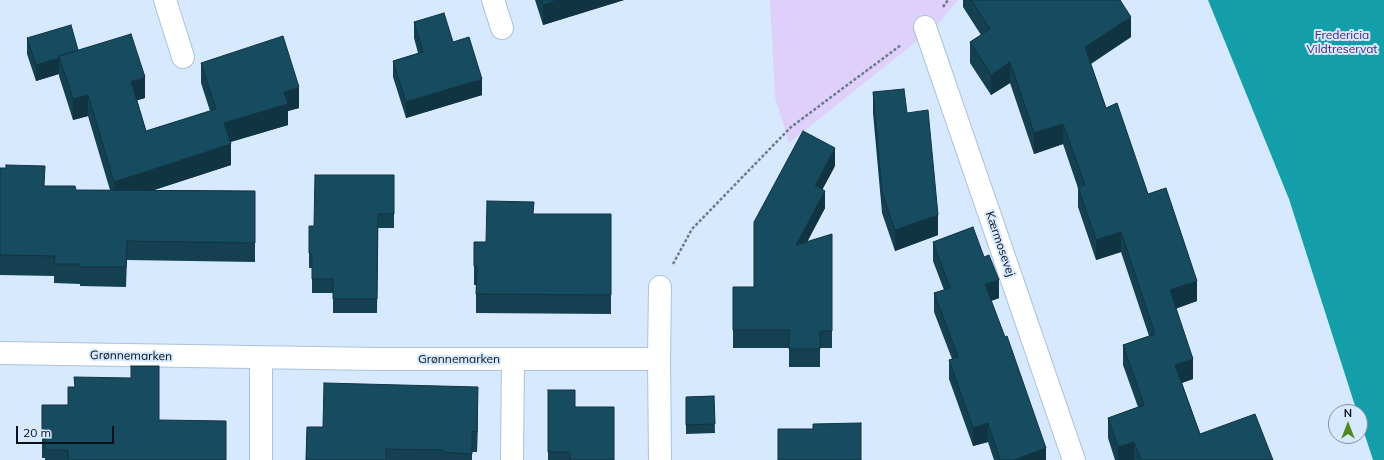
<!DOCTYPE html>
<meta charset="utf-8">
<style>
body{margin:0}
#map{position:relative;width:1384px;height:460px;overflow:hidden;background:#d6e9ff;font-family:Mulish,sans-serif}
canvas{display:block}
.north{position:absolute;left:1328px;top:404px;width:40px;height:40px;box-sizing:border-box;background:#d6e9ff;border:1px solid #8493a3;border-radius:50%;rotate:0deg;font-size:11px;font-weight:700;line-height:16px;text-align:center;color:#09111a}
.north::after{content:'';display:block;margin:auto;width:14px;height:18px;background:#518822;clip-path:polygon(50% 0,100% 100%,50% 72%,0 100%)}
.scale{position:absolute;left:16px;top:426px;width:98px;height:18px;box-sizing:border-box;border:2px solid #09111a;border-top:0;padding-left:5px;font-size:12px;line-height:14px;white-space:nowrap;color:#09111a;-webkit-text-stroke:3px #d6e9ff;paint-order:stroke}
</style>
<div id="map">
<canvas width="1384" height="460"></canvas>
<div class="north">N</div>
<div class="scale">20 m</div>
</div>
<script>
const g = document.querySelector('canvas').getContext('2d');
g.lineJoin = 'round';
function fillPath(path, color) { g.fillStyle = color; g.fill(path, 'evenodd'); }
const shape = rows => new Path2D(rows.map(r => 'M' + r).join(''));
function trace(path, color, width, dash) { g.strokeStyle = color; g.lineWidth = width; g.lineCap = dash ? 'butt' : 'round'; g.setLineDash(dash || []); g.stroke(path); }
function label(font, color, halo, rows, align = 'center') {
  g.font = font + ' Mulish,sans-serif'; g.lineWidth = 4; g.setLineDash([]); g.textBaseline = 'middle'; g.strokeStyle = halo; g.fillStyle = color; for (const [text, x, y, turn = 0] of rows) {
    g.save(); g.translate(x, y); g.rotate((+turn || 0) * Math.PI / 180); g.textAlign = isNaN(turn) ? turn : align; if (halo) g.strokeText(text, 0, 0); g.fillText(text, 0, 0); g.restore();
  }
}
fillPath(shape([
 [770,0,958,0,936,26,789,143,775,97]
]), '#ded0fb');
fillPath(shape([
 [1208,0,1384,0,1384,460,1373,460,1360,420,1360,412,1357,412,1289,199]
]), '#149eaa');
const minor = shape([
 [165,0,183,57],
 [493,0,502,28],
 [925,27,1074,460],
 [0,353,377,359,659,359,660,460],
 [659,359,660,287],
 [261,460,261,358],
 [512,460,513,360]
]);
trace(minor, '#abc2dd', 24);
trace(shape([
 [943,7,948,0],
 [673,264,692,229,791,127,901,45]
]), '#6d7b8a', 2.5, [3, 2]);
trace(minor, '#fff', 22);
fillPath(shape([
 [535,0,624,0,543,25],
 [963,0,1120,0,1131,37,1091,64,1106,108,1148,194,1197,301,1176,308,1193,379,1182,383,1200,434,1273,460,1115,460,1108,438,1108,418,1138,407,1123,365,1123,345,1149,336,1121,252,1096,260,1078,207,1078,188,1063,144,1034,154,1010,83,991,95,970,63,970,42,981,35,963,7],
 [414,22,453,42,482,95,406,118,393,77,393,61,418,53,414,38],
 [27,38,78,50,145,98,137,100,146,131,210,111,201,83,201,63,299,108,288,111,288,125,230,142,231,165,154,190,255,191,255,262,127,260,126,287,80,286,80,284,54,283,54,276,0,275,0,168,45,186,76,190,110,190,88,116,73,120,59,76,59,74,36,81,27,54],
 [873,92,907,113,938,235,895,251,882,213,873,113],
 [835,166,822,190,825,208,807,242,832,234,832,348,820,348,820,367,789,367,789,348,733,348,733,287,754,287],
 [394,175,394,228,378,228,377,313,333,313,333,293,312,293,312,268,309,268,309,226,314,226],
 [534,214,611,214,611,314,476,313,476,285,474,285,474,242,486,242],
 [933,242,999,298,991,301,1046,460,994,460,988,442,973,446,949,379,949,360,952,359,934,312,934,293,944,290,933,261],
 [548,390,575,407,614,460,548,460],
 [714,396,715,433,686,434,686,397],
 [478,407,477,452,472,452,472,460,306,460,307,427,323,427],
 [159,420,226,460,45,460,45,458,42,458,42,438]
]), '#144052');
fillPath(shape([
 [558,0,624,0,543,25,543,5],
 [1131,17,1131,37,1085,67,1085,47],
 [59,58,59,74,36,81,36,65],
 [1010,62,1010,83,991,95,991,75],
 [145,77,145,98,131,102,131,81],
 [482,79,482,95,406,118,406,102],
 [299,87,299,108,288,111,288,125,224,144,224,123,284,92],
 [88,95,88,116,73,120,73,99],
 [1063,124,1063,144,1034,154,1034,133],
 [231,144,231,165,114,203,114,182],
 [835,148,835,166,815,203,815,185],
 [825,191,825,208,796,263,796,245],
 [938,215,938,235,895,251,895,230],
 [1121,232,1121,252,1096,260,1096,240],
 [999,280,999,298,985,303,985,284],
 [1197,281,1197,301,1170,311,1170,290],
 [1193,359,1193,379,1175,385,1175,365],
 [478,387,478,407,477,452,477,432],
 [988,423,988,442,973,446,973,428],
 [1134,442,1134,460,1118,460,1118,447],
 [1046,448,1046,460,1014,460]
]), '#103442');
const building = shape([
 [541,0,558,0,543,5,541,0],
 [971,0,1120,0,1131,17,1085,47,1106,108,1117,103,1148,194,1166,188,1197,281,1170,290,1193,359,1175,365,1200,434,1255,414,1273,460,1141,460,1134,442,1118,447,1108,418,1144,405,1123,345,1155,334,1121,232,1096,240,1078,187,1085,185,1063,124,1034,133,1010,62,991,75,970,42,990,29,971,0],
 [444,13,453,42,469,37,482,79,406,102,393,61,423,52,414,22,444,13],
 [71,25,78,50,59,56,59,58,36,65,27,38,71,25],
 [131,34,145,77,131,81,146,131,216,109,201,63,283,36,299,87,284,92,288,104,224,123,231,144,114,182,88,95,73,99,59,56,131,34],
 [904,89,907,113,928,110,938,215,895,230,882,192,873,92,904,89],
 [803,131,835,148,815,185,825,191,796,245,832,234,832,331,820,331,820,349,789,349,789,330,733,330,733,287,754,287,754,222,803,131],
 [6,165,45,166,44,186,75,186,76,190,255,191,255,243,127,241,126,267,80,267,80,264,54,264,55,256,0,255,0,168,6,168,6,165],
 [315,175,394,175,394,214,378,214,377,299,333,299,333,279,312,279,312,254,309,253,309,226,314,226,315,175],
 [487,201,534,202,533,214,611,214,611,295,476,294,477,266,474,266,474,242,486,242,487,201],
 [973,227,984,257,989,255,999,280,985,284,1005,337,1007,336,1046,448,1014,460,1000,460,988,423,973,428,949,360,958,357,934,293,950,288,933,242,973,227],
 [131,366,159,366,159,420,226,421,226,460,68,460,68,450,45,450,45,438,42,438,42,405,68,405,68,387,75,387,74,377,131,378,131,366],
 [324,383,478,387,477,432,472,431,472,454,443,452,443,450,386,449,386,460,306,460,307,427,323,427,324,383],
 [548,390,575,390,575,407,614,407,614,460,570,460,570,452,548,452,548,390],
 [714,396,715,424,686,425,686,397,714,396],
 [861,423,861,460,778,460,778,429,813,429,813,424,861,423]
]);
fillPath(building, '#174b5f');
trace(building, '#103442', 1);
label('12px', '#4a2679', '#d6e9ff', [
 ["Fredericia",1342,35],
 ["Vildtreservat",1342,49]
]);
label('12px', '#09111a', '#d6e9ff', [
 ["Kærmosevej",1000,244,71],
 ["Grønnemarken",131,356,1],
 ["Grønnemarken",459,359]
]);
</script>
